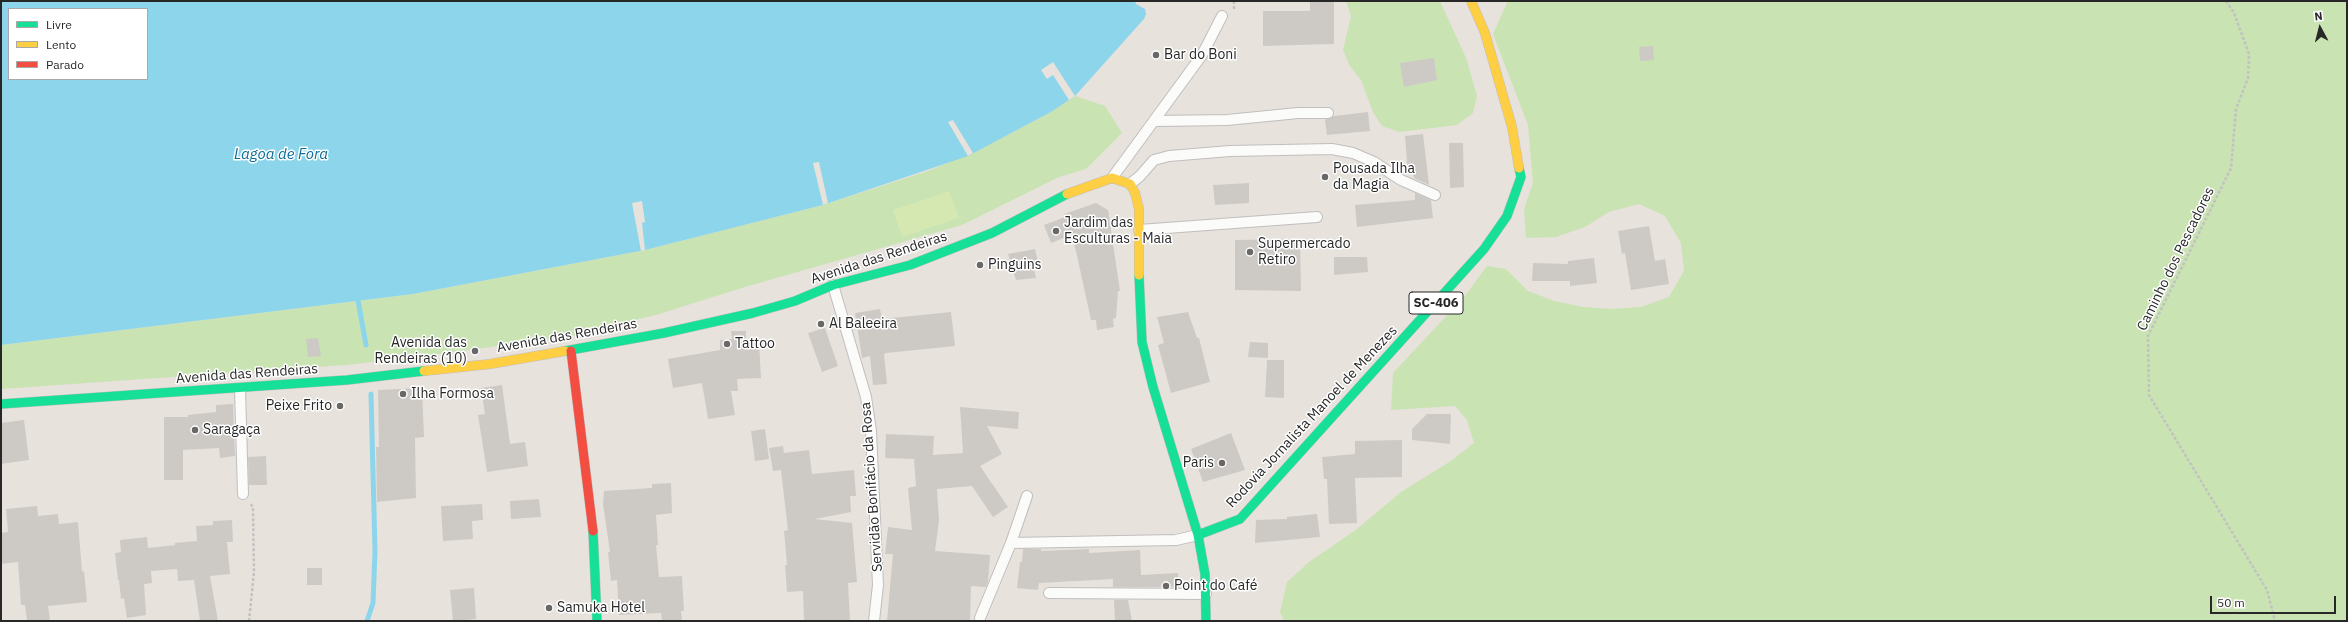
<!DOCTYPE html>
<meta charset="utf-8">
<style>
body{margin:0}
#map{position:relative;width:2348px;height:622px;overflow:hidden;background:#e7e2dc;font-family:"IBM Plex Sans",sans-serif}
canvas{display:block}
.frame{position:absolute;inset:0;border:2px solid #272727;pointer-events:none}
.legend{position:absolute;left:8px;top:8px;width:140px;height:72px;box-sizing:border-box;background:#fff;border:1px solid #a9a9a9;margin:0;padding:5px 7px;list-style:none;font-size:12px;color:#272727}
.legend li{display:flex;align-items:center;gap:8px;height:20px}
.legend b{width:20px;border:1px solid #a9a9a9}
.north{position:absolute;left:2300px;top:8px;width:40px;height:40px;-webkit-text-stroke:3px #fff;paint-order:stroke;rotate:353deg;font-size:11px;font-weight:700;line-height:16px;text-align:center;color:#272727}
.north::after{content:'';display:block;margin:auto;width:14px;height:18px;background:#272727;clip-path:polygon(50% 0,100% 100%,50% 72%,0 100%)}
.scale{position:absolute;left:2210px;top:596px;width:126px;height:18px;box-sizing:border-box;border:2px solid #272727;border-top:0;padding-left:5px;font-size:12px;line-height:14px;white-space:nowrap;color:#272727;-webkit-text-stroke:3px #fff;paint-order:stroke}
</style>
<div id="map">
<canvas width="2348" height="622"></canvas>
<div class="frame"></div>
<ul class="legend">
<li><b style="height:5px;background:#16e098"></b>Livre</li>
<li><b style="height:5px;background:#ffcf43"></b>Lento</li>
<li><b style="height:5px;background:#f24e42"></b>Parado</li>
</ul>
<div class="north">N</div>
<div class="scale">50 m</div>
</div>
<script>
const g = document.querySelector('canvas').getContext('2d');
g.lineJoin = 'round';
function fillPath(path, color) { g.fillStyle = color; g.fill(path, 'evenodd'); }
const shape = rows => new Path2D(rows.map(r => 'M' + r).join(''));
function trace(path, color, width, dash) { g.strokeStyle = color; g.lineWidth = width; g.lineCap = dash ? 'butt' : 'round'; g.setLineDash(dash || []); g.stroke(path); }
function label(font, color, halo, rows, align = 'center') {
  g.font = font + ' "IBM Plex Sans",sans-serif'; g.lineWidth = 3; g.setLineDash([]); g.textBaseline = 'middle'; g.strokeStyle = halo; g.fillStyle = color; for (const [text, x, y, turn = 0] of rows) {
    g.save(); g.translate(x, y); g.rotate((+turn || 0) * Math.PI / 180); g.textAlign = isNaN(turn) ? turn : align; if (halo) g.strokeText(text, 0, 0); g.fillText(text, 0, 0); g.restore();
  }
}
fillPath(shape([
 [1346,1,1440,1,1466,58,1477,96,1473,113,1457,125,1399,132,1382,126,1373,112,1361,80,1350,66,1343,50,1351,16],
 [1508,1,2347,1,2347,621,1284,621,1280,612,1287,582,1309,562,1357,529,1401,492,1451,461,1474,443,1467,420,1455,406,1391,410,1393,373,1465,296,1487,266,1506,269,1528,291,1554,301,1583,307,1612,309,1641,307,1669,297,1684,271,1681,243,1665,216,1639,204,1609,212,1585,227,1556,237,1526,238,1524,209,1533,183,1528,125,1493,34],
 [1075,96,1105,106,1122,133,1086,169,1059,177,962,225,745,287,659,314,572,336,417,357,345,365,1,389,1,345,413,294,645,250,823,205,928,171,981,149,1051,112]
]), '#c9e3b3');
fillPath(shape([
 [949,191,959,218,902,237,893,210]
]), '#d5e8b1');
fillPath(shape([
 [1,1,1135,1,1136,4,1145,9,1146,14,1144,19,1075,96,1051,112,968,156,823,205,645,250,413,294,1,345],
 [9,9,147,9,147,79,9,79]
]), '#8dd5eb');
fillPath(shape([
 [1053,62,1075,96,1069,100,1053,75,1047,79,1041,70],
 [953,120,973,153,968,156,948,122],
 [819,162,828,203,823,205,813,163],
 [642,201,645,222,642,223,645,250,641,251,632,203]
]), '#e7e2dc');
trace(shape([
 [357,295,366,345],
 [367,621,373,603,375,551,371,394]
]), '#8dd5eb', 5);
fillPath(shape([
 [1310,2,1334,2,1334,44,1263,46,1263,11,1310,11],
 [1653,46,1654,60,1640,61,1639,47],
 [1434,58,1437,80,1404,87,1400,63],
 [1368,112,1370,131,1327,135,1325,120,1334,116],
 [1423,134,1429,185,1414,178,1413,174,1408,174,1405,136],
 [1449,143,1463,143,1464,187,1450,188],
 [1249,183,1249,203,1215,205,1213,185],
 [1415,193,1431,200,1433,218,1357,227,1355,205,1415,200],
 [1096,203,1108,210,1120,291,1118,291,1116,318,1113,319,1114,327,1097,330,1096,320,1091,320,1076,251,1071,235,1051,243,1044,225,1065,217,1064,214],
 [1649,226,1655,261,1665,259,1669,284,1631,290,1625,253,1622,254,1618,231],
 [1300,239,1301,291,1235,290,1235,240],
 [1035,249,1038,262,1033,264,1036,278,1016,280,1008,254],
 [1334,257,1367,257,1368,272,1334,275],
 [1594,258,1597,283,1570,286,1570,281,1532,281,1533,263,1568,264,1568,261],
 [880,309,882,319,951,312,955,346,886,353,884,354,887,384,873,385,870,356,862,358,855,313],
 [1188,312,1197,338,1199,338,1210,382,1171,393,1158,345,1164,343,1157,317],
 [825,328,838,366,822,372,808,333],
 [731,331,746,331,746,342,759,342,761,378,737,379,738,391,731,391,735,415,708,419,702,383,673,388,668,359,720,350,720,340,732,339],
 [318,338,321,356,308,357,306,339],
 [1250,342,1268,343,1268,358,1248,357],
 [1267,360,1284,360,1284,398,1265,397],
 [502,385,510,444,525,442,528,466,487,472,478,415,485,414,481,388],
 [422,388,424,437,415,438,416,498,377,502,376,447,379,447,378,390],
 [233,404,235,456,220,458,219,448,183,450,183,480,164,480,164,417,188,417,188,415,216,412,216,405],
 [960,407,1019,412,1018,429,987,426,1002,454,980,466,1008,507,993,517,972,486,937,489,939,520,935,551,990,555,988,582,986,587,971,586,970,621,887,621,893,554,885,554,888,527,912,530,908,488,916,486,914,459,885,458,886,434,934,436,933,455,963,453],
 [1427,414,1451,414,1450,444,1412,440,1412,429],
 [24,420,29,460,1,464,1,423],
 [765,429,769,459,755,461,751,431],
 [1231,433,1245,470,1203,482,1191,449],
 [1402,440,1402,477,1355,478,1357,523,1329,524,1327,479,1324,479,1322,457,1355,454,1355,441],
 [783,446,784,453,809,450,812,474,854,470,856,496,850,496,851,512,815,519,852,523,857,582,848,583,850,621,804,621,803,591,787,592,785,565,787,565,784,531,788,530,785,505,781,470,773,471,769,448],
 [266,456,267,485,249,485,248,457],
 [671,483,672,513,656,515,658,545,656,545,659,577,682,576,684,611,681,611,682,621,662,621,661,613,619,615,617,580,611,581,608,552,610,552,603,504,604,491,652,488,652,484],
 [539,499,541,517,511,519,510,501],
 [482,504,483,520,472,521,473,539,443,541,441,506],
 [37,506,38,516,58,514,59,524,78,522,82,572,84,571,87,602,48,606,50,621,27,621,25,605,21,605,18,562,1,564,1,533,8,532,6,509],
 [1317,514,1320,537,1255,543,1256,520,1287,519,1287,517],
 [232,520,233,542,227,542,230,574,210,576,218,621,200,621,194,580,178,581,177,569,151,571,152,583,144,584,146,615,127,618,124,598,121,599,119,580,118,580,115,553,121,552,120,540,147,537,148,548,175,545,175,543,197,541,196,526,213,525,213,521],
 [1023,549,1041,549,1041,551,1089,549,1089,553,1140,550,1141,575,1178,573,1179,587,1113,587,1113,579,1039,583,1038,590,1017,588,1020,562,1022,562],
 [307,568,322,568,322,585,307,585],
 [474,588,476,619,453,621,450,590],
 [1114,600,1128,600,1132,621,1115,621]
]), '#cdcac6');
const lane = shape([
 [1155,121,1227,120,1298,113,1328,113],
 [1112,178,1202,55,1222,16],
 [1130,184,1140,176,1154,160,1169,156,1230,151,1332,149,1353,153,1374,162,1401,180,1435,195],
 [1139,230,1317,217],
 [833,285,866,397,871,431,878,585,874,621],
 [240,389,243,494],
 [1011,543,1176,540,1198,535],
 [1049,593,1206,594],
 [980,618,1011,543,1027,496]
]);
const fast = shape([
 [1139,275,1142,342,1153,387,1198,535,1205,574,1206,621],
 [565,351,664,333,753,313,795,301,833,285,910,265,992,233,1067,194],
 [1,404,347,380,424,371],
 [593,531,597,621],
 [1198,535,1240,519,1484,249,1507,216,1521,177,1519,168]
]);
const slow = shape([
 [1471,1,1485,33,1512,127,1519,168],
 [1067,194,1112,178,1130,184,1135,193,1139,209,1139,275],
 [424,371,490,364,565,351]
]);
const jam = shape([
 [571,351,593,531]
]);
trace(lane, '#c0bebe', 12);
trace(fast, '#c0bebe', 10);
trace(slow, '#c0bebe', 10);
trace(jam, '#c0bebe', 10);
trace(shape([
 [2226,1,2234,13,2249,54,2248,78,2236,109,2231,168,2148,336,2149,395,2267,590,2275,621],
 [1234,9,1234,1],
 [249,621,254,572,253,508,251,504]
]), '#c2c2c1', 2.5, [3, 2]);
trace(lane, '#fbfbfa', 10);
trace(fast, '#16e098', 9);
trace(slow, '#ffcf43', 9);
trace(jam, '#f24e42', 9);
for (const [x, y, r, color] of [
 [1156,55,4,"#6a6866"],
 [1325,177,4,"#6a6866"],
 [1056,231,4,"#6a6866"],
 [1250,252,4,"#6a6866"],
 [980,265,4,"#6a6866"],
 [821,324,4,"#6a6866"],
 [727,344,4,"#6a6866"],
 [475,351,4,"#6a6866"],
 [403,394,4,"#6a6866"],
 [340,406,4,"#6a6866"],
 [195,430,4,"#6a6866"],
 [1222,463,4,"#6a6866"],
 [1166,586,4,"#6a6866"],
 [549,608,4,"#6a6866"]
]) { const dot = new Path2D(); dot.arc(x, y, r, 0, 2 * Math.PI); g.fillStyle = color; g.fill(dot); trace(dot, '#fff', 1.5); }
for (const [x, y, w] of [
 [1436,303,54]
]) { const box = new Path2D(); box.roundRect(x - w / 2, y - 11, w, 22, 3); g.fillStyle = '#fff'; g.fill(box); trace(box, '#272727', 1); }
label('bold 13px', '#272727', null, [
 ["SC-406",1436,303]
]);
label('14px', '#272727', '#fff', [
 ["Bar do Boni",1164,55],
 ["Pousada Ilha",1333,169],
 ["da Magia",1333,185],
 ["Jardim das",1064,223],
 ["Esculturas - Maia",1064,239],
 ["Supermercado",1258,244],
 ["Retiro",1258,260],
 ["Pinguins",988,265],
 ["Al Baleeira",829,324],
 ["Avenida das",467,343,"right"],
 ["Rendeiras (10)",467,359,"right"],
 ["Tattoo",735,344],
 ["Ilha Formosa",411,394],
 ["Peixe Frito",332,406,"right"],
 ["Saragaça",203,430],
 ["Paris",1214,463,"right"],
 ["Point do Café",1174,586],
 ["Samuka Hotel",557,608]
], 'left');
label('14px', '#272727', '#fff', [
 ["Avenida das Rendeiras",879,258,-18],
 ["Caminho dos Pescadores",2176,259,-64],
 ["Avenida das Rendeiras",567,336,-10],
 ["Avenida das Rendeiras",247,374,-4],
 ["Rodovia Jornalista Manoel de Menezes",1312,417,-47],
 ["Servidão Bonifácio da Rosa",872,487,-94]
]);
label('italic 15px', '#096c99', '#fff', [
 ["Lagoa de Fora",281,155]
]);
</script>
